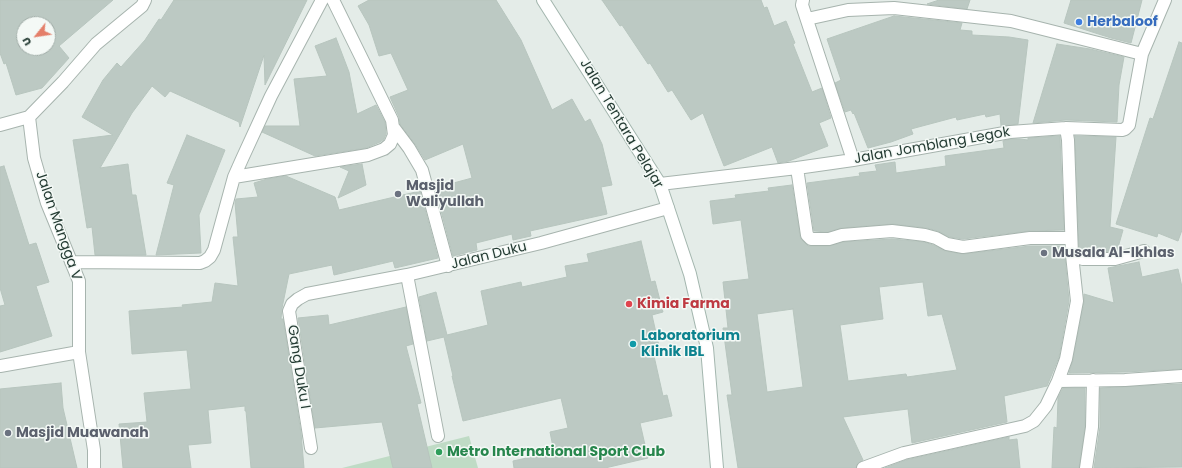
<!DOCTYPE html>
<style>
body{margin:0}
#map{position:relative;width:1182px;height:468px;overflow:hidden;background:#e4ece8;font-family:Poppins,sans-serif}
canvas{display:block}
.north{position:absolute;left:16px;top:16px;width:40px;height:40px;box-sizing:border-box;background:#f4f9f6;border:1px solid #a1ada8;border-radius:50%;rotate:240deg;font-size:11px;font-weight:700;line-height:16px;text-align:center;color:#253c34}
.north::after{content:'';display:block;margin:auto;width:14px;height:18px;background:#e47f6a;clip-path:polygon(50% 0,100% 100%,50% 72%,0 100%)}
</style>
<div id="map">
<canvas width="1182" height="468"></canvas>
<div class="north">U</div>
</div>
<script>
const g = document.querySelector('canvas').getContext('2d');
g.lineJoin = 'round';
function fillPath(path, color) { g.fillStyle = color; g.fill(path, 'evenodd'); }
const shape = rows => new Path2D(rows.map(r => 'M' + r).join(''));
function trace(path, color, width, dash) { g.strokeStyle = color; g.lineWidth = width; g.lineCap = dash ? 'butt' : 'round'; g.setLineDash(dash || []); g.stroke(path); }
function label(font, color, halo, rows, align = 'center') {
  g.font = font + ' Poppins,sans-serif'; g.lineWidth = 3; g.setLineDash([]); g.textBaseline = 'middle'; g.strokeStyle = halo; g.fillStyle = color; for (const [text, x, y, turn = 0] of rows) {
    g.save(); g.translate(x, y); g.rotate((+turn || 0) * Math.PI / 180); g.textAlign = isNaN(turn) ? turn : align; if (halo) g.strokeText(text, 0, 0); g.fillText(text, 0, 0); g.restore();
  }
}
fillPath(shape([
 [469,436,478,468,342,468]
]), '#bfdbc5');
const building = shape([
 [0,0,113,0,59,46,69,58,42,88,16,95,6,63,4,64,0,53,0,0],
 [24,24,48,24,48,48,24,48,24,24],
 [174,0,307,0,265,85,264,55,240,127,239,122,170,91,165,97,152,86,132,113,100,168,128,164,132,195,136,195,146,255,95,255,92,227,87,228,73,140,113,135,82,117,103,80,117,63,121,67,145,40,159,19,161,20,174,0],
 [369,0,496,0,521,40,552,110,572,99,585,122,590,119,602,144,612,185,601,187,607,214,530,231,531,236,513,240,512,234,476,243,477,250,453,256,435,188,472,178,463,144,425,160,415,144,400,124,399,117,390,97,408,90,391,53,379,56,369,25,358,6,369,0],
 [602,0,761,0,764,8,767,7,774,26,786,21,795,43,793,44,812,92,822,88,831,118,819,123,828,146,789,161,778,163,772,147,724,166,703,113,691,120,672,90,668,92,650,63,648,64,622,25,620,26,602,0],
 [939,0,970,0,967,9,927,4,939,0],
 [1071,0,1142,0,1131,43,1111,38,1064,23,1071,0],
 [894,16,962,23,960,30,972,31,972,35,1009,37,1028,40,1018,124,1001,126,1000,114,986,117,985,114,957,120,956,117,911,129,913,134,891,142,868,148,854,113,853,114,851,110,845,112,835,83,841,80,827,39,894,16],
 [336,38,349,72,357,114,376,105,385,122,386,134,384,139,380,142,366,148,315,156,262,132,265,126,300,126,294,79,327,76,315,46,336,38],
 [1179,42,1182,43,1182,230,1178,241,1158,233,1157,237,1116,224,1150,118,1153,119,1179,42],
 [1057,44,1090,49,1124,57,1119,85,1117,122,1066,120,1033,123,1057,44],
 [187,135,225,150,199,215,201,253,156,255,174,185,167,183,187,135],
 [1060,136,1064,230,1029,231,963,239,950,237,938,231,927,228,893,224,841,228,828,232,814,231,807,183,860,176,859,173,877,171,875,165,895,162,896,173,946,166,945,156,1004,148,1003,141,1011,139,1020,139,1028,140,1028,138,1060,136],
 [1075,136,1116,137,1110,227,1123,230,1117,251,1091,252,1079,250,1075,136],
 [362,164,366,185,338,198,349,171,340,167,362,164],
 [4,166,29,245,36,243,49,282,36,286,52,336,0,352,0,306,5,305,0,288,0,167,4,166],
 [286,176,335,197,339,210,420,191,438,258,395,268,393,261,334,275,332,265,289,274,282,308,281,319,283,319,301,433,304,468,251,468,246,411,245,411,245,406,208,410,211,443,188,445,191,468,123,468,119,424,147,422,144,393,191,389,187,350,132,354,129,311,183,307,182,305,212,302,215,283,238,286,233,237,238,237,235,203,236,199,258,197,254,183,267,179,286,176],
 [792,185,800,236,802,240,808,246,829,246,843,242,892,239,924,242,933,245,945,251,964,254,1030,246,1064,246,1069,301,1059,357,1047,386,1004,396,1007,422,912,443,908,409,843,417,863,460,858,463,856,468,738,468,727,395,732,395,723,328,728,328,723,282,749,279,741,220,713,224,710,201,736,198,735,195,769,191,768,188,792,185],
 [923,282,928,316,942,314,957,370,907,377,906,374,848,381,840,325,883,319,879,287,923,282],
 [793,309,803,387,767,392,757,314,793,309],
 [641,241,651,282,655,281,663,312,652,315,661,355,654,356,663,396,667,395,672,416,640,423,648,458,605,468,514,468,513,461,554,452,550,432,568,428,561,398,463,421,452,376,453,376,444,337,427,341,419,297,436,292,447,335,488,325,481,291,521,282,522,287,567,277,565,266,589,262,587,254,641,241],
 [1139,262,1142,277,1178,269,1182,287,1182,369,1125,372,1069,373,1073,360,1084,302,1084,294,1114,303,1108,268,1139,262],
 [406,307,413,344,406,346,421,403,417,404,432,468,393,468,382,422,315,428,298,318,328,315,329,325,406,307],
 [61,383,63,408,77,468,0,468,0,389,61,383],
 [1182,384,1182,467,1094,468,1100,427,1100,388,1182,384],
 [1063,388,1085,388,1085,426,1079,468,1052,468,1054,427,1057,428,1058,398,1063,388],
 [1009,437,1009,440,1017,439,1020,468,885,468,906,460,1009,437]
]);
fillPath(building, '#bcc9c3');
trace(building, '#b7c5be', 1);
const minor = shape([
 [803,0,802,5,853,160],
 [807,19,848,10,894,8,1011,21,1142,54],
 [0,125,29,117,63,82,96,44,142,6,145,0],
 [394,128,409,148,422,170,448,266],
 [797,168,807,235,811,239,829,239,842,235,892,231,925,235,936,238,947,244,963,247,1030,238,1071,238],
 [234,177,368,155,384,149,390,144,394,135,392,120,333,0],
 [660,184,797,168,853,160,1010,132,1066,128,1122,130,1125,129,1129,125,1142,54,1165,0],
 [1072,255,1083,259,1115,259,1144,251],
 [71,262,200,263,205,261,210,257,214,250,234,177,242,159,271,96,322,0],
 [407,275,438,436],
 [79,352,94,450,94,468],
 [0,366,79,352,79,281,47,203,34,158,29,117],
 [1058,381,1125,380,1182,376],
 [311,448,289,311,292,304,298,299,307,294,407,275,541,243,668,208],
 [863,468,904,453,1025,426,1034,421,1046,406,1058,381,1066,359,1077,301,1072,255,1068,140,1066,128],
 [1086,468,1092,427,1093,380]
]);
const secondary = shape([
 [543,0,660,184,690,274,707,348,717,468]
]);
trace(minor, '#a7b4ae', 14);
trace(secondary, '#a3b6ae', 14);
trace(minor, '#fff', 12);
trace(secondary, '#fff', 12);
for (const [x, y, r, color] of [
 [1079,22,4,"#3f7fe0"],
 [398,194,4,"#6b7280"],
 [1044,253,4,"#6b7280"],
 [629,304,4,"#e0444e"],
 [633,344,4,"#0f9aa8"],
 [8,433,4,"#6b7280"],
 [439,452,4,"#2e9e5b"]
]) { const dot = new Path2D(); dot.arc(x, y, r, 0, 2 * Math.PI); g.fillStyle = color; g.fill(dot); trace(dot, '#f4f9f6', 1.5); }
label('bold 14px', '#366cbe', '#f4f9f6', [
 ["Herbaloof",1087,22]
], 'left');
label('14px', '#253c34', '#f4f9f6', [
 ["Jalan Tentara Pelajar",621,124,59],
 ["Jalan Jomblang Legok",932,146,-10],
 ["Jalan Mangga V",58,226,71],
 ["Jalan Duku",489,256,-14],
 ["Gang Duku I",298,367,81]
]);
label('bold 14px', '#5b616d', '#f4f9f6', [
 ["Masjid",406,186],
 ["Waliyullah",406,202],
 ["Musala Al-Ikhlas",1052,253],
 ["Masjid Muawanah",16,433]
], 'left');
label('bold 14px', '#be3a42', '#f4f9f6', [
 ["Kimia Farma",637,304]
], 'left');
label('bold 14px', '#0d838f', '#f4f9f6', [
 ["Laboratorium",641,336],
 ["Klinik IBL",641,352]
], 'left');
label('bold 14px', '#27864d', '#f4f9f6', [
 ["Metro International Sport Club",447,452]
], 'left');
</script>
